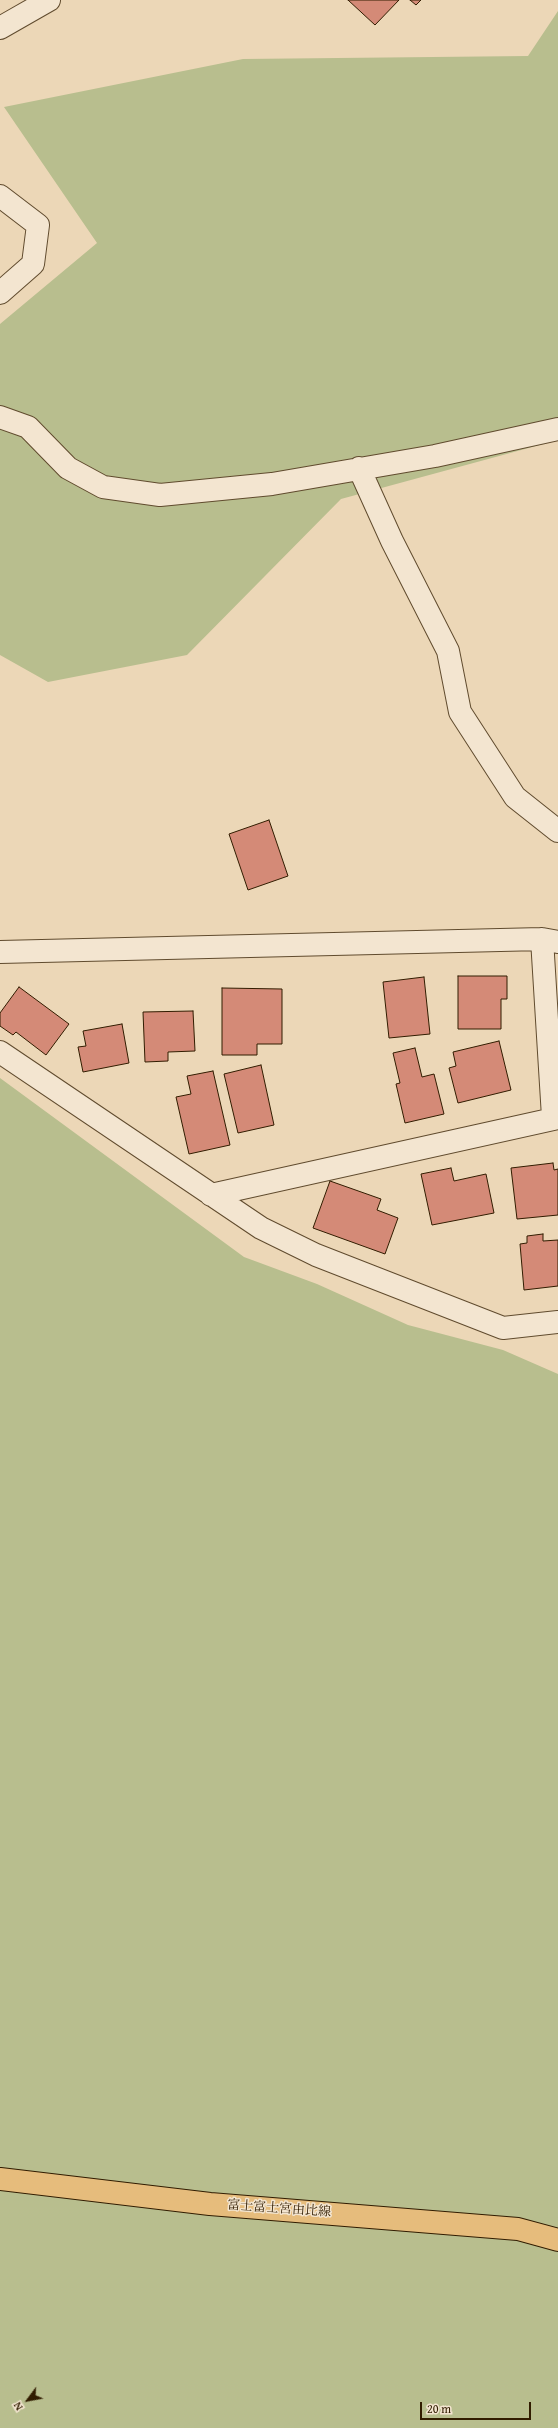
<!DOCTYPE html>
<meta charset="utf-8">
<style>
body{margin:0}
#map{position:relative;width:558px;height:2428px;overflow:hidden;background:#ecd7b7;font-family:"Gentium Book Plus",serif}
canvas{display:block}
.north{position:absolute;left:8px;top:2380px;width:40px;height:40px;-webkit-text-stroke:3px #f3e5d0;paint-order:stroke;rotate:238deg;font-size:11px;font-weight:700;line-height:16px;text-align:center;color:#311c00}
.north::after{content:'';display:block;margin:auto;width:14px;height:18px;background:#311c00;clip-path:polygon(50% 0,100% 100%,50% 72%,0 100%)}
.scale{position:absolute;left:420px;top:2402px;width:111px;height:18px;box-sizing:border-box;border:2px solid #311c00;border-top:0;padding-left:5px;font-size:12px;line-height:14px;white-space:nowrap;color:#311c00;-webkit-text-stroke:3px #f3e5d0;paint-order:stroke}
</style>
<div id="map">
<canvas width="558" height="2428"></canvas>
<div class="north">N</div>
<div class="scale">20 m</div>
</div>
<script>
const g = document.querySelector('canvas').getContext('2d');
g.lineJoin = 'round';
function fillPath(path, color) { g.fillStyle = color; g.fill(path, 'evenodd'); }
const shape = rows => new Path2D(rows.map(r => 'M' + r).join(''));
function trace(path, color, width, dash) { g.strokeStyle = color; g.lineWidth = width; g.lineCap = dash ? 'butt' : 'round'; g.setLineDash(dash || []); g.stroke(path); }
function label(font, color, halo, rows, align = 'center') {
  g.font = font + ' "Gentium Book Plus","Noto Serif JP",serif'; g.lineWidth = 3; g.setLineDash([]); g.textBaseline = 'middle'; g.strokeStyle = halo; g.fillStyle = color; for (const [text, x, y, turn = 0] of rows) {
    g.save(); g.translate(x, y); g.rotate((+turn || 0) * Math.PI / 180); g.textAlign = isNaN(turn) ? turn : align; if (halo) g.strokeText(text, 0, 0); g.fillText(text, 0, 0); g.restore();
  }
}
fillPath(shape([
 [558,11,558,440,341,499,187,655,48,682,0,655,0,324,97,243,4,107,243,59,528,56],
 [0,1078,244,1257,317,1284,408,1325,503,1350,558,1374,558,2428,0,2428]
]), '#b8be8e');
const building = shape([
 [348,0,399,0,375,25,348,0],
 [410,0,421,0,416,5,410,0],
 [269,820,288,876,248,890,229,834,269,820],
 [458,976,507,976,507,999,501,999,501,1029,458,1029,458,976],
 [424,977,430,1034,389,1038,383,982,424,977],
 [19,987,69,1024,46,1055,16,1032,13,1035,0,1026,0,1013,19,987],
 [222,988,282,989,282,1044,257,1044,257,1055,222,1055,222,988],
 [193,1011,195,1051,168,1052,168,1061,145,1062,143,1012,193,1011],
 [122,1024,129,1063,83,1072,78,1047,86,1046,83,1031,122,1024],
 [499,1041,511,1090,458,1103,449,1068,456,1066,453,1052,499,1041],
 [415,1048,422,1077,434,1074,444,1114,405,1123,396,1084,400,1083,393,1053,415,1048],
 [261,1065,274,1125,238,1133,224,1074,261,1065],
 [213,1071,230,1145,189,1154,176,1097,191,1094,187,1076,213,1071],
 [553,1163,554,1170,558,1169,558,1215,517,1219,511,1168,553,1163],
 [451,1168,454,1181,486,1174,494,1213,432,1225,421,1174,451,1168],
 [330,1181,381,1199,377,1210,398,1218,385,1254,313,1228,330,1181],
 [543,1234,543,1241,558,1240,558,1286,524,1290,520,1244,527,1243,527,1236,543,1234]
]);
fillPath(building, '#d48a77');
trace(building, '#311c00', 1);
const minor = shape([
 [0,28,49,0],
 [0,196,38,225,33,264,0,293],
 [0,417,28,427,68,468,103,487,160,495,272,484,435,456,558,429],
 [359,468,392,541,448,651,460,712,515,797,558,831],
 [542,939,553,1117],
 [0,952,542,939,558,942],
 [0,1052,261,1228,316,1255,503,1328,558,1322],
 [211,1195,558,1118]
]);
const major = shape([
 [0,2179,210,2204,518,2229,558,2240]
]);
trace(minor, '#604b2e', 24);
trace(major, '#311c00', 24);
trace(minor, '#f3e5d0', 22);
trace(major, '#e6bc7c', 22);
label('13px', '#311c00', '#f3e5d0', [
 ["富士富士宮由比線",279,2209,4]
]);
</script>
